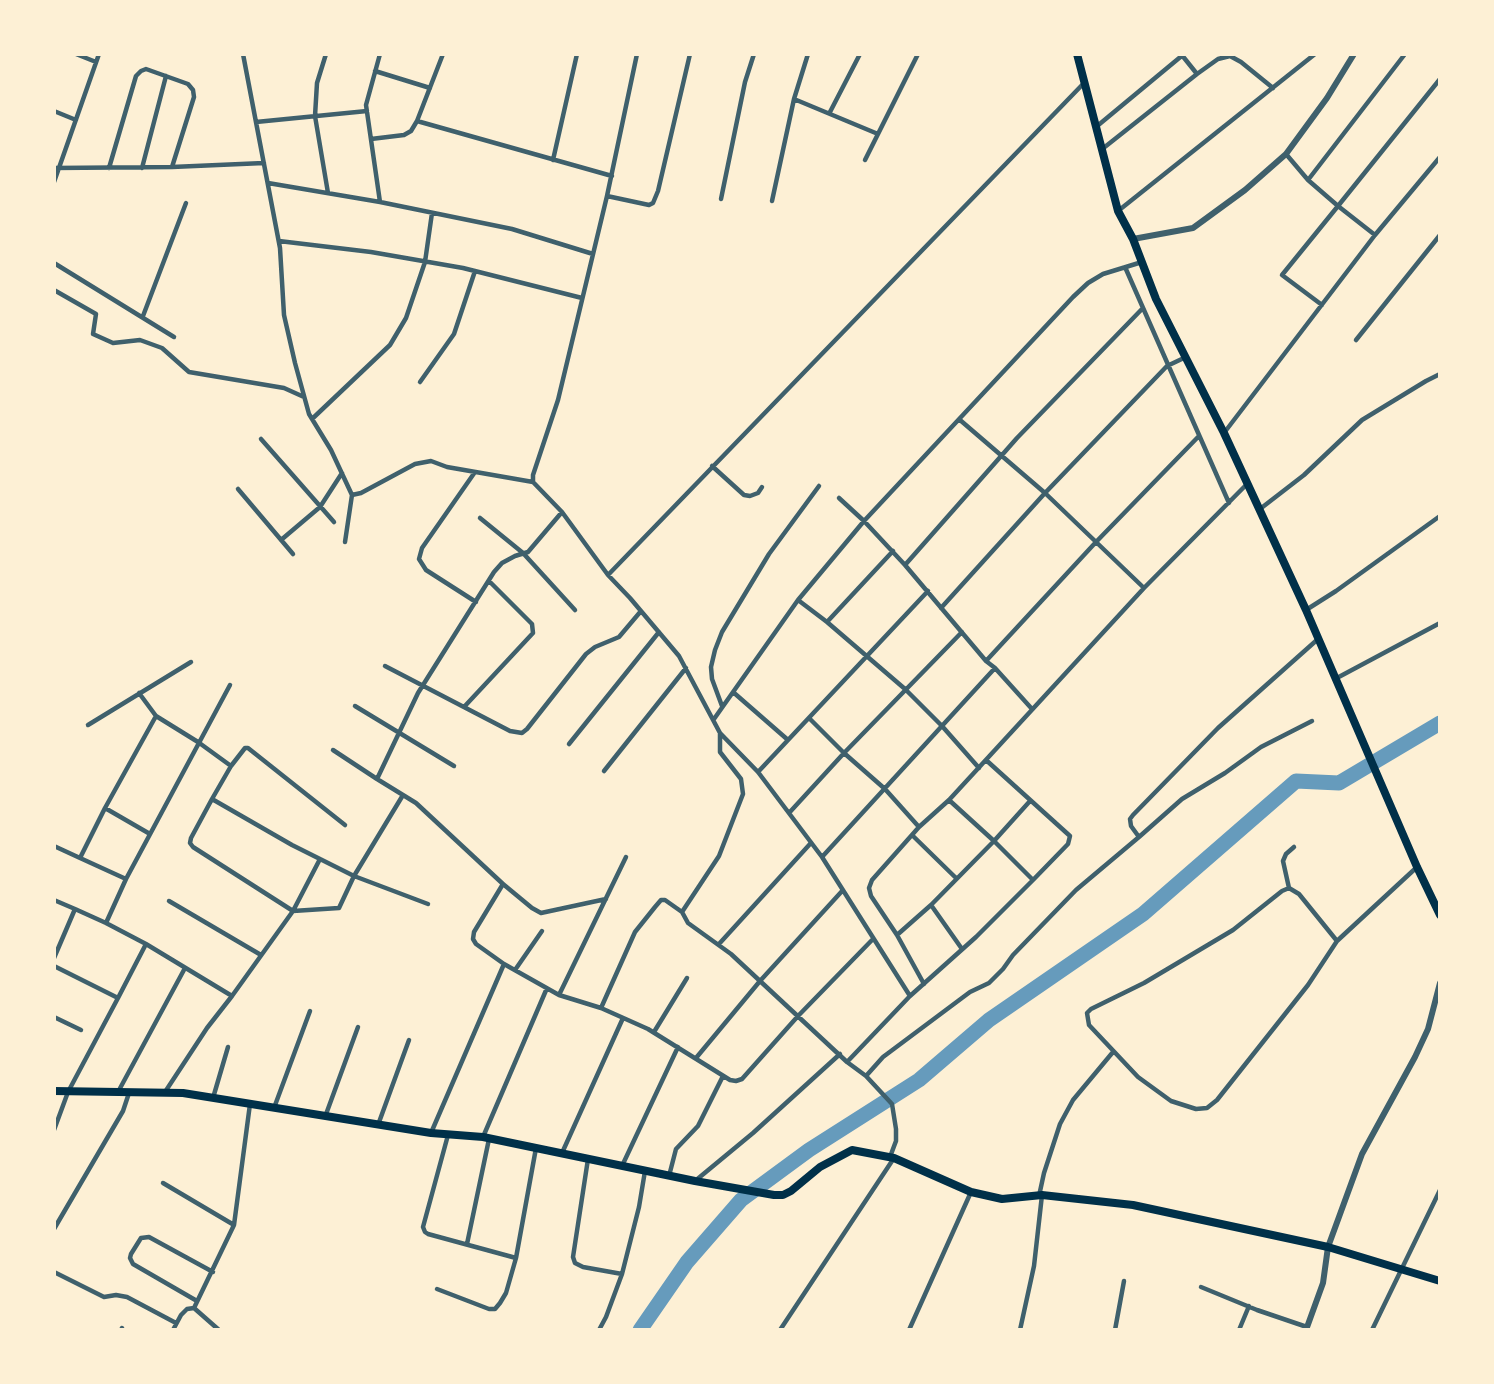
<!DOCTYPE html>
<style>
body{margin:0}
#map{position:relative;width:1494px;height:1384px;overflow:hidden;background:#fdf0d5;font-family:Raleway,sans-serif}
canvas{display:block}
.frame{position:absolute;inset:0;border:56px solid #fdf0d5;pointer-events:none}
</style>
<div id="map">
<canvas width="1494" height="1384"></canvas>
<div class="frame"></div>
</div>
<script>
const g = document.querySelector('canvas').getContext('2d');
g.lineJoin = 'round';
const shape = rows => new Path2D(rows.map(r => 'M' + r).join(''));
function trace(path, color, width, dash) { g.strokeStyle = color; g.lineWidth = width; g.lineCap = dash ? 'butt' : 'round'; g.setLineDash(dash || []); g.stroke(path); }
trace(shape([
 [640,1330,687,1262,741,1200,809,1150,919,1080,989,1020,1143,914,1296,781,1339,783,1440,723]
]), '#669bbc', 15);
trace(shape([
 [76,54,96,62],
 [243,54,280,248,284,315,295,363,309,414,331,450,352,495,361,493,415,464,431,461,447,467,533,482],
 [326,54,317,83,315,116,328,193],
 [380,54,366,105,380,202,512,229,593,254],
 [1181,54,1197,74,1218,59,1230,56,1241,62,1273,88],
 [375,71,430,88],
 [794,99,878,134],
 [54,111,76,120],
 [830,112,860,54],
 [417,121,443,54],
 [256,122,367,111],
 [1096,127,1184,54],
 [371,139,404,135,411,131,417,121,612,176],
 [1101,150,1197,74],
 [1286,154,1308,180,1338,206,1282,275,1322,305],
 [553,160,577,54],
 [865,160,918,54],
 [54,168,172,167,264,163],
 [109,168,136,76,141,71,146,69,188,84,193,90,194,97,172,167],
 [142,168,166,76],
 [1308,180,1405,54],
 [54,182,99,54],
 [268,183,380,202],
 [607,196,649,205,653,203,658,191,690,54],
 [721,199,745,82,754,54],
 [772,201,794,99,808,54],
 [1118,211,1315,54],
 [1375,235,1338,206,1440,79],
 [279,241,371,252,463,268,582,298],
 [54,263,174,337],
 [1125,267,1229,503],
 [54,290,96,314,93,334,113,343,140,340,162,348,189,372,284,388,304,397],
 [143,316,186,203],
 [1356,340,1440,235],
 [420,382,454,334,475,271],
 [312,419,390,345,406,318,425,262,432,213],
 [960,420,1045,493,1144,588],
 [1224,433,1375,235,1440,157],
 [261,439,334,522],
 [712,466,744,495,750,496,758,493,762,487],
 [475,472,422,548,419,559,426,570,476,602],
 [238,489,293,554],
 [839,498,864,521,905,565,986,661],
 [1260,509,1304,475,1362,420,1426,381,1440,374],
 [562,512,533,482,533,475,558,400,607,196,637,54],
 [480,518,523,553,575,610],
 [281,540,320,507,342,473],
 [345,542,352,495],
 [905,565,1017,438,1142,309],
 [608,575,1084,83],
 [941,608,1045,493,1167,366,1186,357],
 [1306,610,1336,591,1440,516],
 [827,622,893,551],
 [385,666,510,731,522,733,527,729,586,654,595,647,619,637,641,611],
 [995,668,1032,709],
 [1335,679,1440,623],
 [733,692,788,740],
 [139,693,156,716],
 [355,706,454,766],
 [722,706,712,679,711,667,715,650,722,632,769,554,819,486],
 [464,707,533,633,532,624,489,581],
 [809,718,844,753,885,789,919,827],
 [714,719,798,600],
 [88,725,191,662],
 [720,733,720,752,741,779,743,794,719,856,682,912,688,923,731,954,847,1062,866,1076,892,1104,896,1129,896,1141,890,1157],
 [569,744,659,632],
 [333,750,377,779],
 [986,760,1070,836,1068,844,1033,880],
 [231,766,245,748,248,748,345,825],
 [979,768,942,726,905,689,827,622,798,600,864,521,1073,297,1088,283,1103,274,1142,262],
 [604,771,686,668],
 [758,772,928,591],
 [212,799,191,838,190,843,193,847,293,911,320,859],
 [105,808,150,834],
 [789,813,844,753,962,632],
 [912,835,956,878],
 [1139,837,1182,799,1225,773,1261,747,1312,721],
 [54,846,80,858],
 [822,857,995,668,986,661,1096,542,1198,437],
 [126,879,230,685],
 [503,884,532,908,541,913,606,899],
 [1289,888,1283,861,1286,854,1294,847],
 [54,900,75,909],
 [169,901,261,955],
 [931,905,962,949],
 [106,923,146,944,232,996],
 [897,935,931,905,994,841,1030,801],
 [1337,941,1299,894,1289,888,1282,891,1233,930,1144,983,1091,1009,1087,1013,1089,1025,1138,1077,1171,1101,1196,1109,1207,1108,1217,1100,1308,985,1337,941,1417,867],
 [719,944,810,844],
 [54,958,75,909,106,923,126,879,80,858,105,808,156,716,198,742,231,766,212,799,292,845,354,876,428,904],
 [504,964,476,944,473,939,474,932,503,884,416,803,377,779,418,693,494,572,502,563,515,556,528,552,562,512,608,575,630,598,679,656,720,733,758,772,822,857,910,996,976,937,1033,880,994,841,949,800],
 [54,966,118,998,146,944],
 [515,970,542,931],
 [924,984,897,935,871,896,869,888,872,880,919,827,949,800,1144,588,1248,483],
 [559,995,626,857],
 [601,1008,635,932,655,907,661,900,665,900,682,912],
 [54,1017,81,1030],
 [654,1032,687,978],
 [696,1058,760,981,843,890],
 [847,1062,910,996],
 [866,1076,883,1057,970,992,989,983,1003,969,1013,955,1076,890,1139,837,1131,826,1130,819,1133,815,1218,728,1318,639],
 [118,1092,185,968],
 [165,1092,207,1028,232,996,293,911,339,908,354,876,403,795],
 [213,1098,228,1047],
 [274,1108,310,1011],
 [325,1117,358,1027],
 [378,1125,409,1040],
 [54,1130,68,1092,118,998],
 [431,1133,504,964,559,995,601,1008,648,1029,730,1080,736,1081,742,1079,798,1016,873,939],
 [448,1135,423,1227,425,1232,428,1234,516,1258],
 [483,1137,547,988],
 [562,1153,623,1018],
 [588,1159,573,1257,575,1263,583,1267,622,1274],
 [622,1166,678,1047],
 [669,1176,676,1149,698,1126,723,1076],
 [695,1181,753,1133,840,1054],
 [163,1183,234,1225],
 [1039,1196,1044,1173,1060,1124,1073,1100,1113,1052],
 [54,1229,123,1111,129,1093],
 [467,1244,489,1139],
 [54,1272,104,1297,116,1295,127,1297,176,1323],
 [1201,1287,1257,1310,1307,1327],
 [437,1289,489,1309,495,1309,500,1303,506,1293,516,1258,536,1148],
 [197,1301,133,1264,130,1258,131,1254,141,1238,149,1237,213,1272],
 [194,1308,234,1225,250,1104],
 [121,1330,122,1328],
 [173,1330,181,1315,187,1309,194,1308,219,1330],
 [599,1330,606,1317,622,1274,639,1207,645,1171],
 [780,1330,894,1158],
 [909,1330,971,1192],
 [1020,1330,1034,1266,1042,1195],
 [1115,1330,1124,1281],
 [1239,1330,1249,1306],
 [1372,1330,1440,1190]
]), '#3f606c', 4.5);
trace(shape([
 [1133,239,1193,228,1245,190,1286,154,1327,98,1354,54],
 [1306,1330,1323,1283,1328,1247,1362,1154,1415,1057,1428,1029,1440,983]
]), '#3f606c', 6);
trace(shape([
 [1077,54,1118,211,1133,239,1156,299,1224,433,1306,610,1417,867,1440,915],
 [54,1091,183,1093,431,1133,483,1137,695,1181,774,1195,783,1195,791,1191,820,1167,852,1150,894,1158,971,1192,1002,1199,1042,1195,1133,1205,1328,1247,1440,1281]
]), '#003049', 8);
</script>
